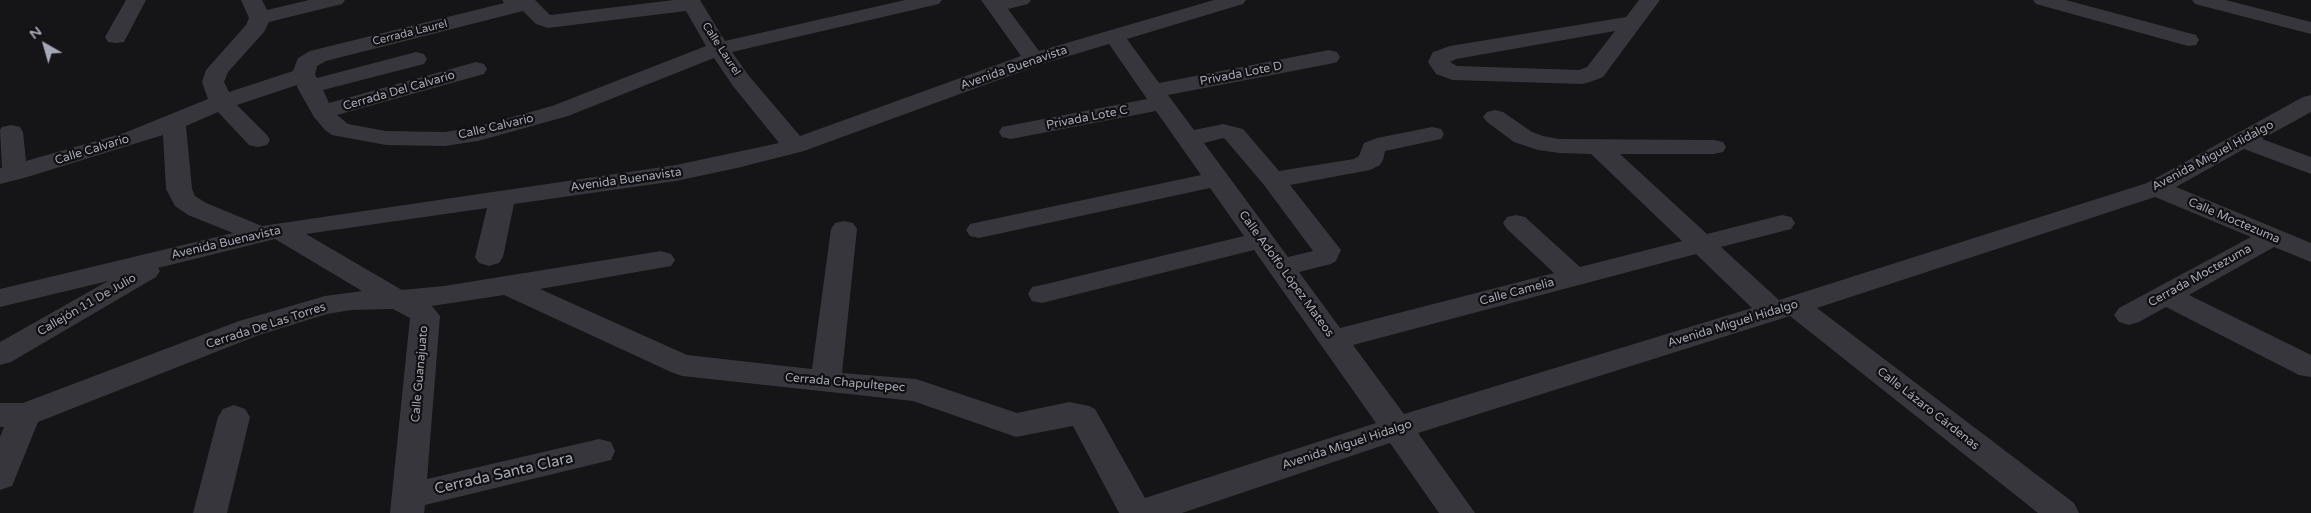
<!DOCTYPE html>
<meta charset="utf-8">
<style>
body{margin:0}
#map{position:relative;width:2311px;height:513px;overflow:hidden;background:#151517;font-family:"Varela Round",sans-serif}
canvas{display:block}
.north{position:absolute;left:20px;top:20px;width:50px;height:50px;-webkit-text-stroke:4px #101012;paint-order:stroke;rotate:322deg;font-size:14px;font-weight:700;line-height:20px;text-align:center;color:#a7a8b7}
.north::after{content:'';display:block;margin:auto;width:18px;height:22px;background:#a7a8b7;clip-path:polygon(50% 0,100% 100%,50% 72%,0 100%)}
</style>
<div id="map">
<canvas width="2311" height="513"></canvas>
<div class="north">N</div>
</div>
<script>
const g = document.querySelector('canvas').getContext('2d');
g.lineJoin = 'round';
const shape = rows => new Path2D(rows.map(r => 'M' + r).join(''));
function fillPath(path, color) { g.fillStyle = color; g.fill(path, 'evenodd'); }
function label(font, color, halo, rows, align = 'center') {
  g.font = font + ' "Varela Round",sans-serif'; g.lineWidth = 4.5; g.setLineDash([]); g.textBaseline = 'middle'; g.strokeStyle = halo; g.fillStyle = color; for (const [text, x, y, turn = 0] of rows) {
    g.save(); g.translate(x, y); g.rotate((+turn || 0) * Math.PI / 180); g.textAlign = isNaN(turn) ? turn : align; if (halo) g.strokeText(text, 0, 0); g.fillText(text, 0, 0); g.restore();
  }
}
fillPath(shape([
 [126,0,146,0,124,42,116,43,108,42,105,37,126,0],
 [241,0,262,0,267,10,309,0,345,0,342,4,269,22,264,32,228,72,224,82,229,92,293,71,298,58,310,51,504,3,502,0,535,0,550,15,674,0,700,0,725,41,905,0,942,0,939,4,732,52,749,76,800,136,1021,56,981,0,1031,0,1028,4,1008,9,1039,51,1214,0,1246,0,1243,4,1127,39,1159,83,1329,50,1337,52,1340,57,1337,62,1329,64,1168,95,1194,130,1223,124,1243,129,1279,171,1354,159,1359,156,1364,143,1377,138,1432,127,1441,129,1444,134,1441,139,1385,151,1383,160,1380,165,1370,170,1290,185,1341,250,1336,261,1331,264,1299,272,1340,328,1554,273,1507,229,1503,223,1507,217,1516,215,1525,217,1580,267,1682,241,1591,154,1559,153,1538,150,1514,142,1487,122,1483,117,1487,112,1495,110,1503,112,1532,132,1543,136,1559,139,1714,140,1723,142,1726,147,1723,152,1714,154,1620,154,1707,234,1782,215,1791,217,1795,223,1791,229,1721,247,1779,300,2147,183,2303,97,2311,95,2311,112,2262,139,2311,157,2311,174,2244,149,2176,187,2311,243,2311,262,2274,247,2189,295,2311,355,2311,377,2299,375,2166,307,2139,322,2129,325,2119,322,2114,315,2119,308,2251,237,2155,197,1817,308,2074,503,2079,513,2038,513,1790,316,1418,433,1475,513,1439,513,1390,443,1182,513,1119,513,1073,426,1016,437,913,401,682,376,671,372,504,295,432,306,440,316,427,479,599,439,611,442,615,451,611,460,425,505,424,513,390,513,410,318,393,309,351,310,327,314,259,335,38,422,12,486,0,490,0,437,4,427,0,427,0,403,23,403,239,321,325,296,362,291,275,239,158,268,160,271,156,277,11,362,0,365,0,342,108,281,0,307,0,289,233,233,188,215,175,206,166,189,163,135,24,178,0,184,0,168,2,168,0,130,2,127,11,125,20,127,23,132,26,161,124,133,208,99,202,82,206,70,246,25,249,18,241,0],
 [523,11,536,24,548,28,686,11,706,46,552,106,476,127,445,132,386,131,348,124,337,115,484,74,487,69,484,64,476,62,329,103,323,90,424,64,427,59,424,54,416,52,317,78,315,75,317,66,326,61,523,11],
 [1109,44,1147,99,1002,127,999,132,1002,137,1011,139,1156,111,1201,175,970,224,966,230,970,236,979,238,1210,188,1244,236,1042,285,1032,287,1028,294,1032,301,1042,303,1254,250,1376,423,1145,498,1095,409,1089,406,1069,402,1017,413,916,379,842,373,857,229,853,223,844,221,835,223,831,229,812,369,687,355,540,289,671,266,675,260,671,254,661,251,444,286,402,290,306,234,487,208,475,257,479,263,489,266,499,263,503,257,514,204,676,181,737,168,804,151,1042,64,1109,44],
 [714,58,733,86,779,143,676,165,262,226,206,203,195,196,192,189,186,126,218,112,249,145,258,147,267,145,270,140,267,135,237,105,297,85,297,87,314,117,325,130,332,135,386,145,445,146,478,141,568,116,714,58],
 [1223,138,1225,139,1264,185,1313,251,1288,257,1204,143,1223,138],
 [1696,254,1752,308,1404,414,1353,345,1696,254],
 [1639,0,1660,0,1603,77,1590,82,1582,84,1453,80,1436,74,1428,62,1433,52,1450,46,1626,17,1639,0],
 [1615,31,1587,67,1579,70,1457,66,1450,62,1456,59,1615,31],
 [2033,0,2066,0,2196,35,2199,40,2196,45,2188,46,2036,4,2033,0],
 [2192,0,2226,0,2311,22,2311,34,2195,4,2192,0],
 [234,405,245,409,250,417,227,513,193,513,218,417,223,409,234,405]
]), '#36363c');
label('11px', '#a7a8b7', '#101012', [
 ["Cerrada Laurel",410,33,-14],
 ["Calle Laurel",721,49,57]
]);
label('12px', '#a7a8b7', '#101012', [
 ["Avenida Buenavista",1014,68,-19],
 ["Privada Lote D",1241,74,-11],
 ["Cerrada Del Calvario",399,91,-16],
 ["Privada Lote C",1087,118,-11],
 ["Calle Calvario",496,127,-13],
 ["Calle Calvario",92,150,-17],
 ["Avenida Miguel Hidalgo",2213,156,-28],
 ["Avenida Buenavista",626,180,-8],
 ["Calle Moctezuma",2234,221,23],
 ["Avenida Buenavista",226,243,-13],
 ["Calle Adolfo López Mateos",1286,274,54],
 ["Cerrada Moctezuma",2200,276,-29],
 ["Calle Camelia",1517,292,-15],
 ["Callejón 11 De Julio",87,305,-30],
 ["Avenida Miguel Hidalgo",1733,324,-17],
 ["Cerrada De Las Torres",266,326,-18],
 ["Calle Guanajuato",420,374,-85],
 ["Cerrada Chapultepec",845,383,5],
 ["Calle Lázaro Cárdenas",1928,409,38],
 ["Avenida Miguel Hidalgo",1347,445,-18]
]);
label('15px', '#a7a8b7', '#101012', [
 ["Cerrada Santa Clara",504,474,-13]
]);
</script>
